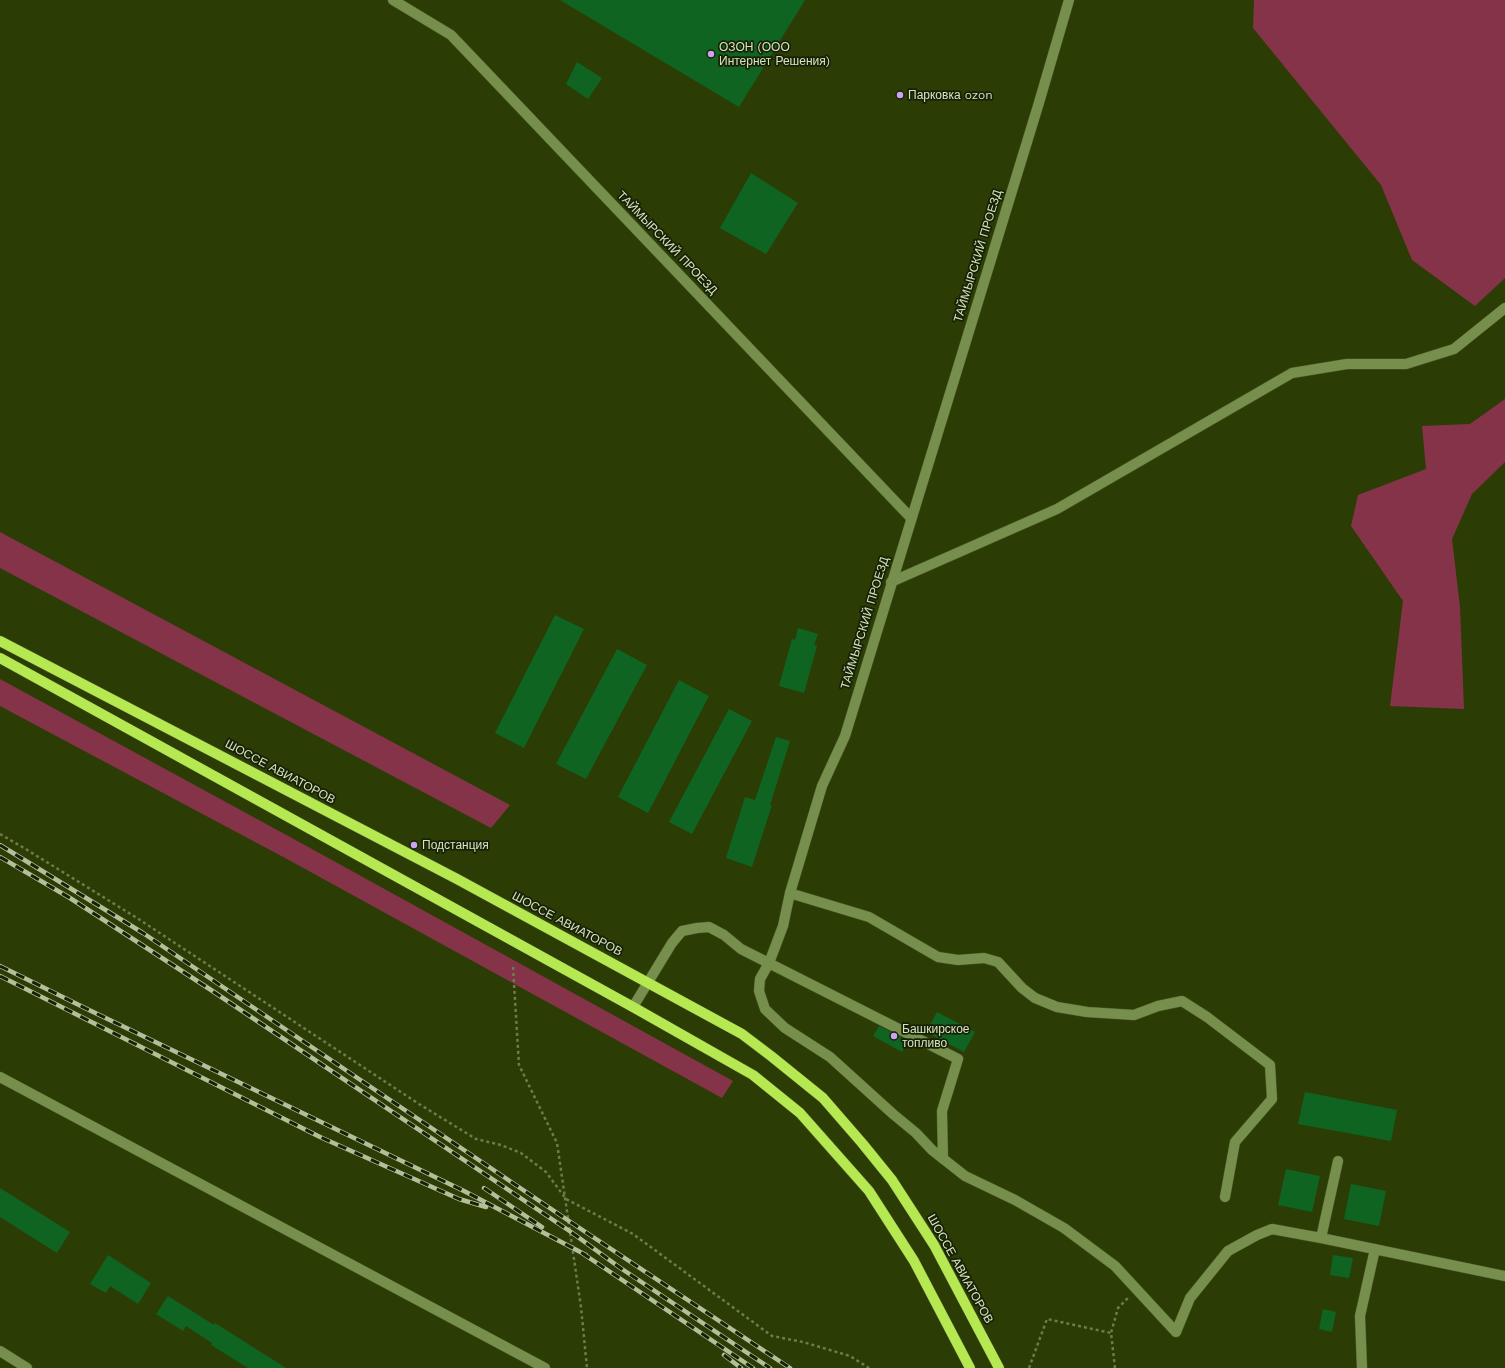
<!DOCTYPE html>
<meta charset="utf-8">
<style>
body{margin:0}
canvas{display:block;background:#2b3c05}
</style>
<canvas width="1505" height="1368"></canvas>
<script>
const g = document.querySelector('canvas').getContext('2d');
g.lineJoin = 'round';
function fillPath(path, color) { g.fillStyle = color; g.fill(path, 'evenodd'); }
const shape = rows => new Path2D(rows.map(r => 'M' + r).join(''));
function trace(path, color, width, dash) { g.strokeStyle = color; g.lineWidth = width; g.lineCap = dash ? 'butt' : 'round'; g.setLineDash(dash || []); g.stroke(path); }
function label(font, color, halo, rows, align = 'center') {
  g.font = font + ' "Work Sans",sans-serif'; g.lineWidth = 3.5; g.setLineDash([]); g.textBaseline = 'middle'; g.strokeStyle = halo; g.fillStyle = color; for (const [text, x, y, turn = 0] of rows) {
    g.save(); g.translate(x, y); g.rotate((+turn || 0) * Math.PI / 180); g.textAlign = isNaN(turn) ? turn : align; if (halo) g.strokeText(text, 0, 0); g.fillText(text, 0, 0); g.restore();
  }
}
fillPath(shape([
 [1254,0,1505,0,1505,278,1475,306,1412,260,1381,185,1253,28],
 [1505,399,1505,462,1472,494,1452,539,1460,607,1464,709,1390,706,1403,601,1351,526,1358,495,1426,469,1422,426,1470,424],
 [0,532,510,805,491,828,0,568],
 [0,679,301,843,733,1081,722,1098,287,859,0,706]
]), '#853349');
fillPath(shape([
 [560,0,805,0,739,107],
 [577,62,602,78,588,99,566,84],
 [751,173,798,203,766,254,720,228],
 [555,615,584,629,524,748,495,733],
 [798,628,818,634,814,645,817,646,804,693,779,686,792,639,795,640],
 [617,649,647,665,586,779,556,764],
 [679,680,709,696,648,813,618,797],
 [729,709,752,721,692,834,669,822],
 [776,737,790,741,770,805,772,805,752,867,726,858,745,797,755,800],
 [937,1012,975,1032,964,1052,926,1032],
 [879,1026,908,1041,902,1052,873,1036],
 [1305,1092,1397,1110,1391,1141,1298,1124],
 [1286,1169,1320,1176,1312,1212,1278,1205],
 [1351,1184,1386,1191,1379,1226,1344,1219],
 [0,1188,70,1232,57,1253,0,1217],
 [108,1255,151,1283,138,1304,110,1286,106,1293,90,1284],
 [1333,1255,1353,1258,1349,1278,1330,1275],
 [168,1296,214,1325,215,1323,286,1368,248,1368,211,1345,212,1343,186,1326,183,1331,156,1314],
 [1323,1309,1336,1312,1332,1332,1319,1329]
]), '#0f6422');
const minor = shape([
 [393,0,451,35,911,518],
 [1069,0,1038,106,845,736,822,786,790,893,783,926,769,963,760,979,759,991,765,1009,785,1028,830,1057,893,1114,916,1133,932,1150,965,1176,1015,1200,1064,1228,1115,1266,1176,1332,1190,1298,1228,1251,1257,1235,1272,1229,1321,1238,1505,1276],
 [891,582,1057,509,1292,373,1347,364,1406,364,1454,349,1505,308],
 [796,895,869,917,938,957,958,960,984,958,998,962,1022,988,1035,998,1057,1007,1087,1012,1134,1015,1158,1006,1182,1001,1207,1017,1270,1065,1272,1099,1235,1142,1225,1197],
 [633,1007,672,943,682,931,697,928,709,927,724,935,741,949,958,1059,942,1111,943,1159],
 [0,1077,545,1368],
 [1321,1238,1338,1161],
 [0,1351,27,1368],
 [1362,1368,1360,1316,1375,1249]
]);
const major = shape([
 [0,641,457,879,742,1034,771,1056,823,1098,862,1143,892,1180,934,1245,999,1368],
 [0,658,633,1007,753,1075,800,1113,869,1191,914,1261,970,1368]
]);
trace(minor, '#4a5a27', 11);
trace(major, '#4a5a27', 11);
trace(shape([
 [0,834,24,848,137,918,419,1104,476,1139,501,1145,521,1153,546,1172,566,1199,633,1234,772,1336,803,1342,850,1356,869,1368],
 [513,967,519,1065,557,1143,581,1307,587,1368],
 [1029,1368,1047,1319,1111,1333],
 [1115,1368,1111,1333,1118,1308,1128,1298]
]), '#6c7c4c', 2.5, [3, 3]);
trace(minor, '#768f4c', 10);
trace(major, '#b6e951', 10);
const rail = shape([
 [0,845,143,933,569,1221,790,1368],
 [0,857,70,898,211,990,571,1232,619,1267,770,1368],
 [0,966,87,1009,464,1191,586,1255],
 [0,976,320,1137,459,1199,486,1207],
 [484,1188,542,1227],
 [582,1253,753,1368],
 [724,1355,741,1368]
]);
trace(rail, '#b1c099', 4.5);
trace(rail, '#172105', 3, [9]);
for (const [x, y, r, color] of [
 [711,54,4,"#c8a5ee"],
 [900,95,4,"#c8a5ee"],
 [414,845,4,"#c8a5ee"],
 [894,1036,4,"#c8a5ee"]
]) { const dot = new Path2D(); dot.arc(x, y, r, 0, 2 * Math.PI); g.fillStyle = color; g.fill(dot); trace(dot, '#172105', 1.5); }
label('12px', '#d5e3c0', '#172105', [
 ["ОЗОН (ООО",719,47],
 ["Интернет Решения)",719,61],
 ["Парковка ozon",908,95],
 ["Подстанция",422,845],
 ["Башкирское",902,1029],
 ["топливо",902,1043]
], 'left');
label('12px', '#d5e3c0', '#172105', [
 ["ТАЙМЫРСКИЙ ПРОЕЗД",667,243,46],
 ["ТАЙМЫРСКИЙ ПРОЕЗД",978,256,-73],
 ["ТАЙМЫРСКИЙ ПРОЕЗД",865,623,-73],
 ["ШОССЕ АВИАТОРОВ",280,772,28],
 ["ШОССЕ АВИАТОРОВ",567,924,28],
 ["ШОССЕ АВИАТОРОВ",960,1269,61]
]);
</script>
